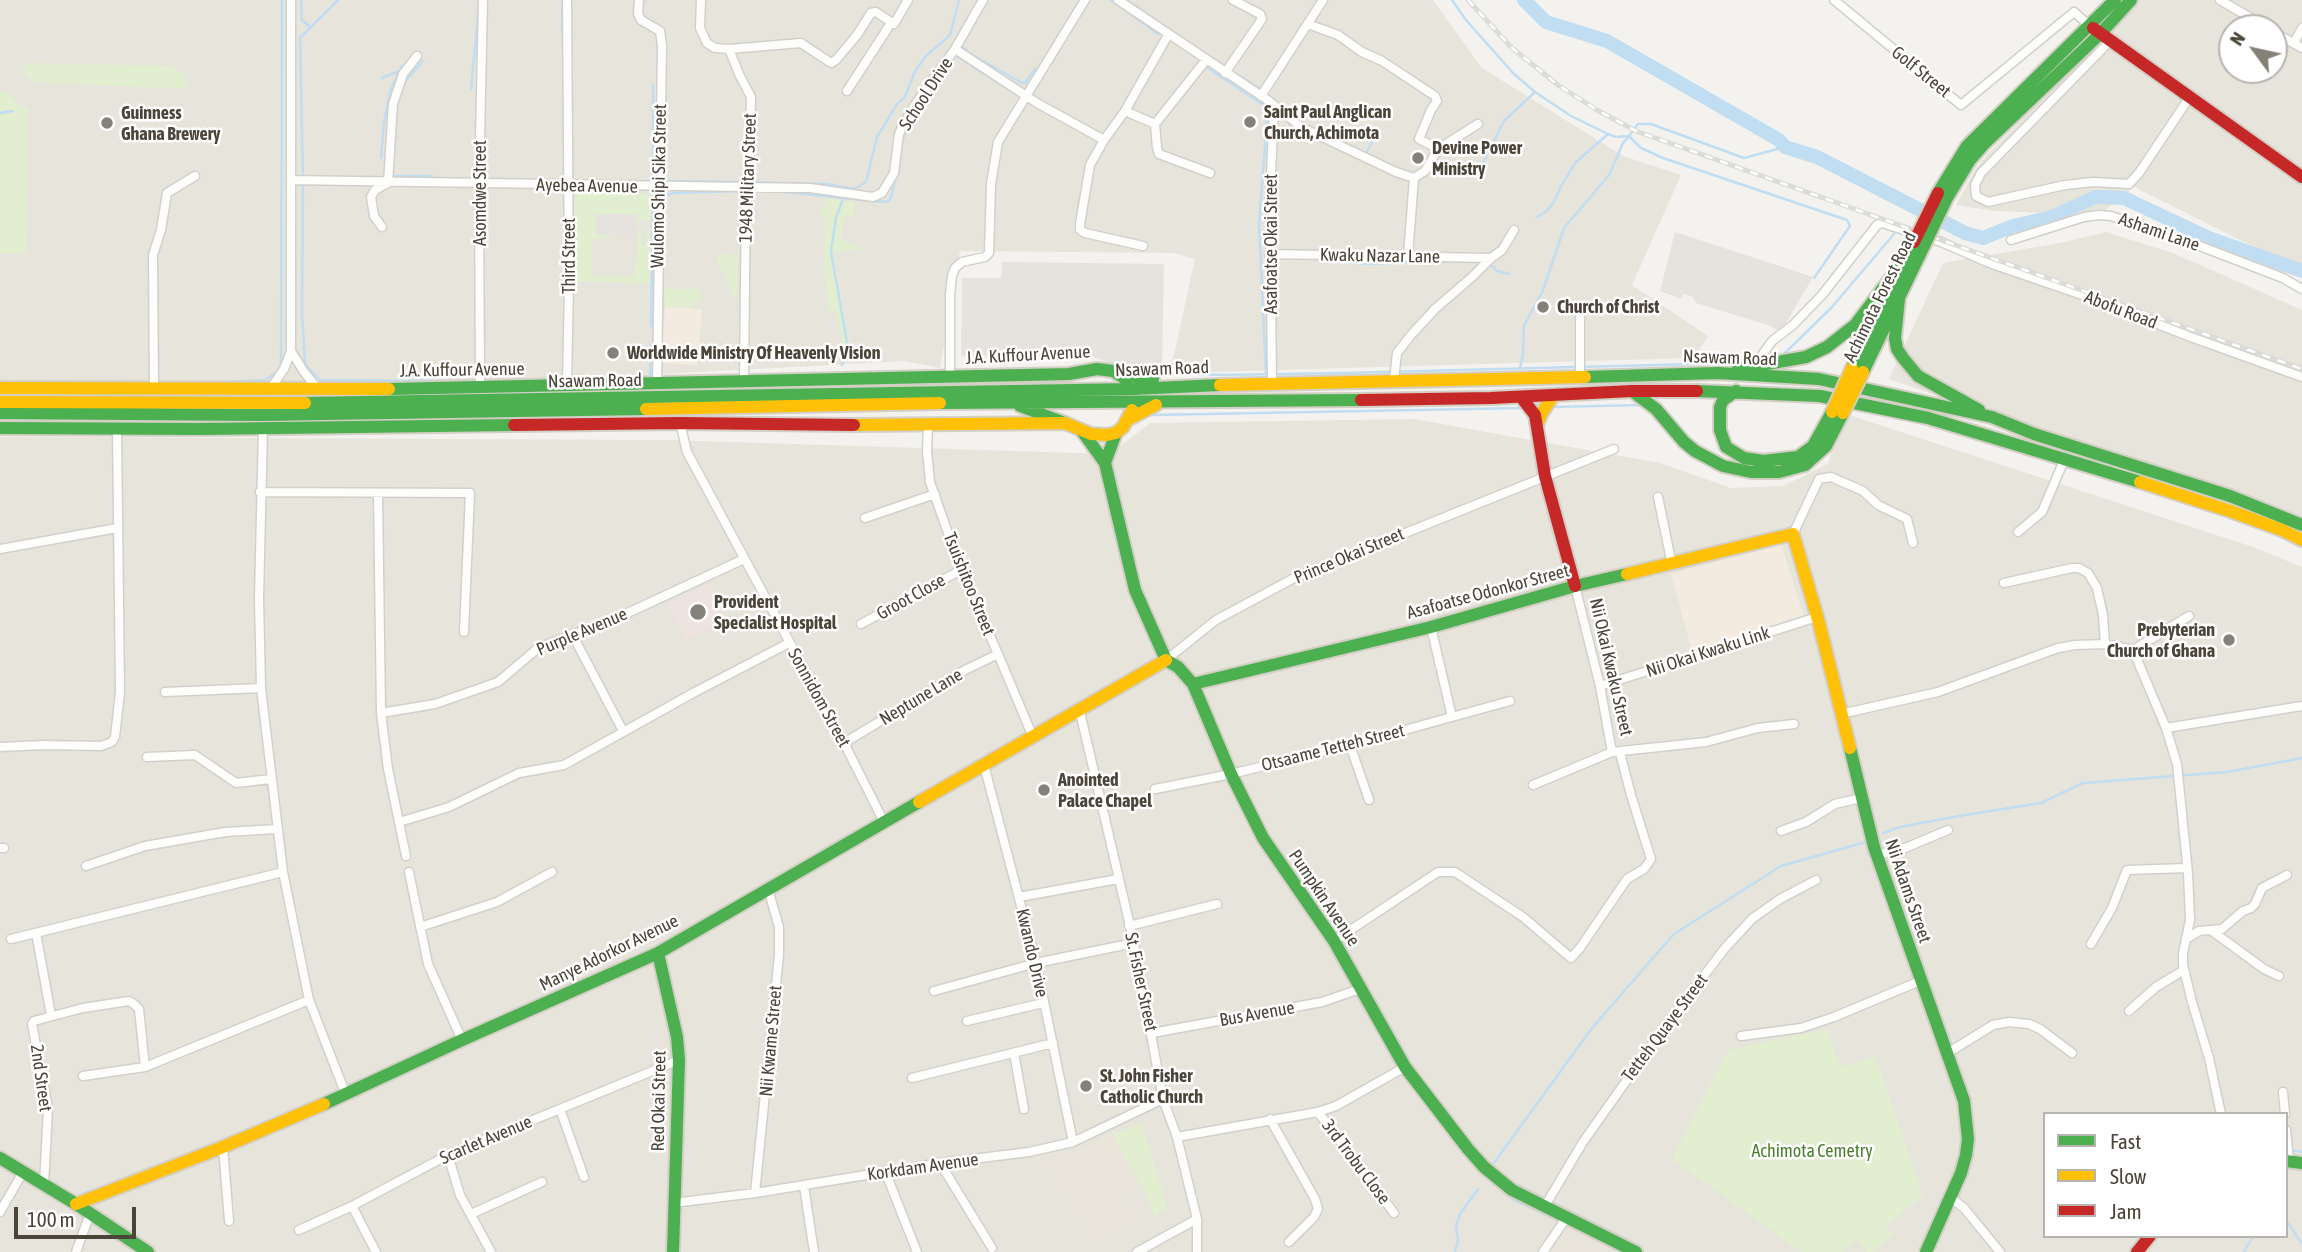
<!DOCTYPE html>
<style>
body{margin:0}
#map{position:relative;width:2302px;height:1252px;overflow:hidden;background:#f4f2ee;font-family:"Asap Condensed",sans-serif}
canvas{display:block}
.legend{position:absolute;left:2043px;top:1112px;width:245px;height:126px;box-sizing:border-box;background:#fff;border:2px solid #b7b4b0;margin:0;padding:9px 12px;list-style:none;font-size:21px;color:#4b4439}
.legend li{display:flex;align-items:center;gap:14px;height:35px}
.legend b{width:35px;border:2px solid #b7b4b0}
.north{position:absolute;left:2218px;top:14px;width:70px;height:70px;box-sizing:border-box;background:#fff;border:2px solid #b7b4b0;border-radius:50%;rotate:303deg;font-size:19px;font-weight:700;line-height:28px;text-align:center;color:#4b4439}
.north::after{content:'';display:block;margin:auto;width:24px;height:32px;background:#868178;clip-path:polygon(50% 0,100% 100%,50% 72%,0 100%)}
.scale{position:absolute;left:14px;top:1207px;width:122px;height:32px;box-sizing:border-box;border:4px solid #4b4439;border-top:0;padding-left:9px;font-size:21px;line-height:24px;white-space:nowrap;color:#4b4439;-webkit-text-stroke:5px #fff;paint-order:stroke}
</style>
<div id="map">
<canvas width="2302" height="1252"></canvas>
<ul class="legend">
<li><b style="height:9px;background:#4caf50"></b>Fast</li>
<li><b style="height:9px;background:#ffc107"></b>Slow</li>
<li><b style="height:9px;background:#c62828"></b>Jam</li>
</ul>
<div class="north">N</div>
<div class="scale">100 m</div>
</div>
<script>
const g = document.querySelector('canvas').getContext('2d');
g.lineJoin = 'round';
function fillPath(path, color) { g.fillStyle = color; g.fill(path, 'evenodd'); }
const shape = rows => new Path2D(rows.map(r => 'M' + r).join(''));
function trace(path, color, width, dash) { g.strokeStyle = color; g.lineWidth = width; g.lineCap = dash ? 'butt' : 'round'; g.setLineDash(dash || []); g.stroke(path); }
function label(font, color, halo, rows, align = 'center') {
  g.font = font + ' "Asap Condensed",sans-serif'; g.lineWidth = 5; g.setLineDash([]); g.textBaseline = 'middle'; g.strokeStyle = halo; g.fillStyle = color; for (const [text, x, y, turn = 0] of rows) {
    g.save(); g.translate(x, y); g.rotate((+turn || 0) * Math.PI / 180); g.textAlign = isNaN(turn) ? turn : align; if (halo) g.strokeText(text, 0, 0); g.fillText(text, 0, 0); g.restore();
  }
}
fillPath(shape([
 [0,0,1433,0,1482,68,1623,156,1681,175,1632,285,1708,336,1694,358,1170,373,1195,259,1173,253,960,251,940,368,904,361,402,388,0,388],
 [2139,0,2302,0,2302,271,2134,187,2099,215,1995,211,1956,205,1976,168,1988,154],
 [2232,28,2274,28,2274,70,2232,70],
 [2106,232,2173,253,2302,310,2302,523,1889,379,1943,263,2060,243],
 [1843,413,2253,547,2302,567,2302,1252,0,1252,0,437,668,440,1110,454,1150,423,1414,419,1660,463,1731,488,1783,486,1828,464],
 [2045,1114,2286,1114,2286,1236,2045,1236]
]), '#e7e4dc');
fillPath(shape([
 [665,307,702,309,698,365,661,363],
 [1781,544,1804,617,1692,651,1671,574]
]), '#f3ebdf');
fillPath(shape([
 [1675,232,1813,277,1781,332,1771,326,1696,303,1693,297,1683,294,1681,299,1660,291],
 [1002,262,1164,264,1162,369,1126,369,1094,357,961,356,962,278,1001,278]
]), '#e6e2de');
fillPath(shape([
 [1112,1134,1142,1186,1123,1199,1136,1222,1095,1245,1042,1165],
 [1565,1229,1605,1252,1550,1252]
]), '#eae5da');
fillPath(shape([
 [710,583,730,619,685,640,667,605]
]), '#eee3df');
fillPath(shape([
 [25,63,170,66,184,74,187,84,180,89,34,82,25,75,23,69],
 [0,91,12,97,22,107,28,108,27,253,0,253],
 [575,193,650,194,650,221,637,221,636,214,596,214,596,235,611,235,611,238,592,239,592,276,635,276,635,261,637,260,637,229,642,232,642,245,646,244,646,231,650,230,650,284,574,281],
 [828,198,855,202,854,217,844,216,841,239,853,246,859,247,860,250,833,251,850,345,846,346,843,344,836,311,829,311,824,269,825,217,821,216,819,213],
 [717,254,738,255,737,299,730,292,726,273,721,273,720,266,717,266],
 [665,289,701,289,700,302,692,302,692,307,665,307],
 [1827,1029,1839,1067,1875,1056,1923,1196,1887,1225,1893,1234,1873,1252,1867,1252,1856,1239,1843,1252,1801,1252,1672,1159,1728,1050],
 [1141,1124,1168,1208,1155,1216,1142,1186,1112,1134]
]), '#e1eecf');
fillPath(shape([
 [596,214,636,214,636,235,596,235]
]), '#e6e3df');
trace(shape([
 [301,0,302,20,310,27],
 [1111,0,1158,34],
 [1127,0,1173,32],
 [1452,0,1466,20,1513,73,1535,92,1571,116,1608,134,1616,137,1629,136,1638,124,1651,124,1744,158,1785,147],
 [562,32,563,0],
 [959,44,969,53,1022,83,1025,83,1035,69],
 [1199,49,1226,67],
 [955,55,1011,91],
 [1203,65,1268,108,1259,224,1266,373],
 [1231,71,1261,89],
 [382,78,399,71],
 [403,84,423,61],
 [471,90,479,3],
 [0,113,13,111],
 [902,140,923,100],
 [1366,154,1375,135],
 [381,158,384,122,391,88,402,66],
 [391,176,432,176],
 [303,177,300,38,338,0],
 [1476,177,1504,121,1534,93],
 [664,181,741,182],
 [653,182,653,84],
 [751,182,781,183],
 [303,183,302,313,305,364,320,380,457,381],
 [788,183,827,184,854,189],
 [853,190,866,182,877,137,897,104,905,97,915,71,926,56,950,35,959,0],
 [774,191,884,202,889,201,892,195,895,178],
 [663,200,664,196,674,193,736,191],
 [1537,217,1547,211,1554,202,1561,186,1576,162,1608,134],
 [1339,262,1373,264,1451,261],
 [1486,265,1493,266,1497,271,1509,274],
 [651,326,653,189],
 [1783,355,1832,307,1894,234],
 [842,365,850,347,847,343,831,251,836,218,843,199],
 [281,368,282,0],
 [1520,368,1523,354,1524,325,1542,293,1564,228,1609,175,1623,143,1629,136,1641,148,1663,158,1847,220,1850,226,1814,278],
 [1154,373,1226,375,1342,373,1735,363],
 [650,379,651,345],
 [209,383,265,380,277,372],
 [1551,407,1642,405],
 [1153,415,1523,408],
 [1883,833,1900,827,1959,816,2041,803,2083,783,2227,772,2302,758],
 [2291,1150,2302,1152],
 [1491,1167,1592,1028,1674,934,1781,866,1866,842],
 [1493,1183,1514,1200,1560,1221],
 [2286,1220,2302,1244],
 [1566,1224,1622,1252],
 [2149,1247,2159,1236],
 [1455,1252,1458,1240,1456,1225,1460,1214,1478,1189],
 [2244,1252,2253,1236]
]), '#c0ddf1', 2.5);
trace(shape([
 [1524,0,1546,22,1607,41,1779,140,1785,147,1817,157,1965,233,1983,238,2013,226,2052,217,2095,197,2124,198,2209,238,2302,271]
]), '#c0ddf1', 14);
const street = shape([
 [639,0,638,14,641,20,660,31,662,46,657,383],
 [701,0,700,28,707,43,715,48,729,49,801,43,831,63,836,60,857,35,871,13,876,12,894,24,908,0],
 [1118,0,1269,101,1301,127,1396,172,1414,178],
 [1834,0,1961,105,2074,12,2090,26],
 [2220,0,2268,28],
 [1308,24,1338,35,1362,52,1382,61,1435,96,1437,101,1431,110,1419,139,1438,149],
 [2274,32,2302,48],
 [2110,41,1981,173,1975,185,1976,196,1988,202,2065,185,2093,182,2129,184,2139,173,2189,98],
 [2294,43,2302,28],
 [729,49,739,74,751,97,750,147,746,186,744,381],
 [955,49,1037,103,1104,140],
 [1225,73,1262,19,1260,14,1233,0],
 [847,91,891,23],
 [1261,96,1323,0],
 [1125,111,1155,124,1206,60],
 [1155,124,1157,148,1159,154,1210,173],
 [291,180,810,188,873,197,882,193,894,173,899,134,903,125,916,103,955,49,983,0],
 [382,227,374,216,371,197,375,190,388,183,393,104,403,74,417,56],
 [2011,240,2084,217,2099,215,2111,216,2192,243,2283,278,2302,289],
 [1143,246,1085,233,1080,230,1080,224,1090,165,1104,140,1125,111,1168,35],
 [1269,254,1491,258],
 [1408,256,1414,178,1425,171,1438,149,1478,124],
 [291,351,304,372,317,388],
 [1755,365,1772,341,1793,325,1822,295,1877,225,1882,223,1941,242,1992,264,2097,300,2188,336,2302,377],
 [1580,375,1580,313],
 [950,377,950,295,952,276,955,268,962,262,985,257,989,253,991,184,998,142,1085,0],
 [1394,380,1397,353,1411,335,1435,309,1472,277,1491,258,1502,250,1514,230],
 [1272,382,1270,197,1274,107],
 [567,385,569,283,567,0],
 [480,386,479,185,483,0],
 [271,388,284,369,291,351,291,0],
 [154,389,153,255,161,230,167,193,195,176],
 [680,423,687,452,844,743,884,822],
 [928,425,927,452,930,482,961,570,998,654,1033,737],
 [263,428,259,598,261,688,283,872,309,1000,346,1095],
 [260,492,470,493,464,632],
 [378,493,381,713,388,769,406,856],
 [1658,497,1672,565],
 [865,518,935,494],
 [2018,532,2042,512,2065,458],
 [1793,534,1819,479,1831,477,1863,491,1878,505,1907,519,1913,543],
 [0,549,117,528],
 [2004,583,2072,568,2079,568,2088,573,2097,588,2103,615,2105,644],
 [1575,586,1600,686,1612,752],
 [861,624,961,570],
 [1431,627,1452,717],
 [572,634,623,731],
 [2133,650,2189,616],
 [1166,660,1216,620,1296,577,1614,449],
 [1600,686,1817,617],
 [165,692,261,688],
 [1080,712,1134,943,1163,1099,1177,1137,1197,1219,1197,1252],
 [381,713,435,704,498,682,538,648,619,617,744,559],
 [1841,714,1938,692,2058,648,2075,645,2105,644,2133,650,2166,728,2177,764,2188,873,2190,920,2183,953,2183,965,2192,1002,2209,1058,2221,1114],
 [2166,728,2302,706],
 [844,743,965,670,998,654],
 [1350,745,1369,800],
 [0,747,43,745,101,746,112,742,115,737,120,692,117,428],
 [147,757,195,755,236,783,271,779],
 [984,765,1036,963,1073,1142],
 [1533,785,1612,752,1706,742,1758,728,1794,724],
 [1155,789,1231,774,1350,745,1510,701],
 [399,822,449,807,519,773,564,765,695,692,789,643],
 [1781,831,1806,822,1835,804,1861,798],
 [0,848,4,848],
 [1877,855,1905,848,1948,830],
 [86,866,145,846,225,832,277,829],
 [409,872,428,964,462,1040],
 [1019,897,1118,879],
 [1129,926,1217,904],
 [420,927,497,902,552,872],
 [2212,931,2264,969,2279,976],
 [36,933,51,1015],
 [11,939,283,872],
 [2186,939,2199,931,2222,929,2243,911,2251,908,2255,904,2262,888,2287,875],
 [1334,941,1438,872,1455,872,1523,917,1571,958,1580,948,1627,879,1644,869,1651,859,1631,795,1620,753],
 [2091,944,2112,908,2127,870,2187,868],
 [934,991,1036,963,1134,943],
 [2129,1011,2156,987,2184,970],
 [967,1021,1043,1003],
 [1152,1033,1322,1002,1360,989],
 [1741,1036,1801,1028,1834,1017,1920,981],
 [1014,1053,1024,1109],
 [1946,1054,1993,1025,2009,1022,2029,1024,2040,1029,2072,1053],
 [83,1076,145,1067,309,1000],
 [912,1078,1053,1043],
 [2283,1092,2285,1114],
 [560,1109,584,1177],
 [1318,1112,1394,1213],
 [1270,1119,1315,1199,1318,1209,1314,1217,1289,1242],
 [2286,1130,2289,1161],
 [1177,1137,1318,1112,1336,1106,1405,1067],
 [223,1147,229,1221],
 [448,1155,460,1195,491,1252],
 [940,1163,992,1248],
 [885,1171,917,1252],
 [44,1184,48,1108,32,1024,34,1021,83,1008,129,1001,134,1004,139,1009,145,1067],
 [804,1186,814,1252],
 [755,1193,779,955,779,927,768,889],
 [1950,1197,1964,1208,2000,1252],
 [673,1203,755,1193,940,1163,1029,1152,1073,1142,1163,1099],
 [352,1206,376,1252],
 [1545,1206,1583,1142,1658,1036,1725,948,1753,918,1780,899,1816,880],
 [0,1212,23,1172],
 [471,1214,542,1182],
 [299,1230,352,1206,448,1155,679,1060],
 [76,1252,90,1214],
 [1137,1252,1197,1219],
 [1543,1252,1567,1217]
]);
const fast = shape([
 [1938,193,1967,146,2115,0],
 [1947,198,1970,160,1983,145,2100,34,2131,0],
 [1899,299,1895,338,1897,349,1903,358,1918,376,1979,410],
 [1852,368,1914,242],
 [1738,369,1806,357,1827,347,1855,325,1908,255],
 [1863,372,1924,246],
 [1121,375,1153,379],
 [1585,377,1718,373,1819,379,1992,417,2034,434,2230,496,2302,525],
 [389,389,1069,374,1097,369,1113,371,1127,380],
 [1632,391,1656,409,1684,442,1695,451,1723,466,1751,472,1779,472,1805,465,1826,446,1843,413],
 [1697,391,1820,396,1928,418,2140,482],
 [1736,391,1723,400,1720,407,1720,430,1726,447,1744,458,1763,461,1798,457,1813,446,1832,412],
 [305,403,1133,389,1220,385],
 [940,403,1361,400],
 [1020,406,1065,423],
 [0,413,260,415,646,409],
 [0,428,200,429,514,425],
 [1082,431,1105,463,1135,590,1166,660],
 [1105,463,1116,433],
 [1166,660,1178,667,1193,684,1231,774,1263,838,1334,941,1405,1067,1468,1149,1484,1167,1512,1190,1636,1252],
 [1193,684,1431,627,1575,586,1627,574],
 [1850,748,1874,847,1964,1101,1968,1139,1966,1155,1961,1173,1926,1252],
 [658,953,677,1037,679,1060,673,1252],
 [324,1104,462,1040,658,953,919,802],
 [0,1158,76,1204,148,1252],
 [2286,1161,2302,1163]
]);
const slow = shape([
 [1220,385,1585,377],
 [0,388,389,389],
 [0,402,305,403],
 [646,409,940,403],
 [1129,419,1156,405],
 [854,425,1065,423,1091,434,1107,435,1116,433,1123,427,1132,410],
 [1537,425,1541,414,1553,396],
 [2140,482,2230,511,2282,530,2302,540],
 [1627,574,1793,534,1819,623,1850,748],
 [919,802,1166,660],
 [76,1204,223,1147,324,1104]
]);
const jam = shape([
 [2093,28,2302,177],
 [1521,397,1535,415,1545,476,1575,586],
 [1361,400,1491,398,1632,391,1697,391],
 [514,425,680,423,854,425],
 [2137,1252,2150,1236]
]);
trace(street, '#d2d0cb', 11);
trace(fast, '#d3cfc5', 16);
trace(slow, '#d3cfc5', 16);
trace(jam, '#d3cfc5', 16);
trace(street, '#fdfdfc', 8);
trace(fast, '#4caf50', 12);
trace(slow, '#ffc107', 12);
trace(jam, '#c62828', 12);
const rail = shape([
 [1468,0,1512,48,1558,85,1597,110,1636,131,2302,369]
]);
trace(rail, '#dbdbda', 5);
trace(rail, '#fff', 2.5, [8]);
const fastBridge = shape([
 [1924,246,1947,198]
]);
const slowBridge = shape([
 [1832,412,1852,368],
 [1843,413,1863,372]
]);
const jamBridge = shape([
 [1914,242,1938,193]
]);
trace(fastBridge, '#d6cebb', 16, []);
trace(slowBridge, '#d6cebb', 16, []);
trace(jamBridge, '#d6cebb', 16, []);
trace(fastBridge, '#4caf50', 12);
trace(slowBridge, '#ffc107', 12);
trace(jamBridge, '#c62828', 12);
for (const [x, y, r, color] of [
 [1250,122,7,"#868178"],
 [107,123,7,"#868178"],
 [1418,158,7,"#868178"],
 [1543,307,7,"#868178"],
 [613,353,7,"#868178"],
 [698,612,9,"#868178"],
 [2229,640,7,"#868178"],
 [1044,790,7,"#868178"],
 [1086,1086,7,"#868178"]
]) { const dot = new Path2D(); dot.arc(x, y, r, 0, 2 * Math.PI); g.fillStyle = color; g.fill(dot); trace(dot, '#fff', 2.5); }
label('18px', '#4b4439', '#fff', [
 ["Golf Street",1921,72,39],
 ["School Drive",926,94,-57],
 ["1948 Military Street",748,178,-88],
 ["Ayebea Avenue",587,186,1],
 ["Wulomo Shipi Sika Street",659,186,-89],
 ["Asomdwe Street",480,193,-90],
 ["Ashami Lane",2159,232,19],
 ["Asafoatse Okai Street",1271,244,-90],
 ["Third Street",569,256,-90],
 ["Kwaku Nazar Lane",1380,256,1],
 ["Achimota Forest Road",1880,297,-64],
 ["Abofu Road",2121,310,21],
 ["J.A. Kuffour Avenue",1028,355,-3],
 ["Nsawam Road",1730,358,2],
 ["Nsawam Road",1162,369,-2],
 ["J.A. Kuffour Avenue",462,370,-1],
 ["Nsawam Road",595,381,-1],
 ["Prince Okai Street",1349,556,-23],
 ["Tsuishitoo Street",969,584,68],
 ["Asafoatse Odonkor Street",1488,592,-15],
 ["Groot Close",911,597,-29],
 ["Purple Avenue",582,632,-23],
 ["Nii Okai Kwaku Link",1708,652,-18],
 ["Nii Okai Kwaku Street",1611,667,77],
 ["Neptune Lane",921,697,-31],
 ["Sonnidom Street",819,698,61],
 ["Otsaame Tetteh Street",1333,748,-14],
 ["Nii Adams Street",1908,891,71],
 ["Pumpkin Avenue",1324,898,56],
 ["Manye Adorkor Avenue",609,953,-26],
 ["Kwando Drive",1032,953,77],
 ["St. Fisher Street",1141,982,78],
 ["Bus Avenue",1257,1014,-10],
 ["Tetteh Quaye Street",1665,1028,-53],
 ["Nii Kwame Street",771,1041,-85],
 ["2nd Street",41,1078,82],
 ["Red Okai Street",659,1101,-89],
 ["Scarlet Avenue",486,1140,-23],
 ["3rd Trobu Close",1356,1162,53],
 ["Korkdam Avenue",923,1167,-8]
]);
label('bold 18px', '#4b4439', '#fff', [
 ["Saint Paul Anglican",1264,112],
 ["Church, Achimota",1264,133],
 ["Guinness",121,113],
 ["Ghana Brewery",121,134],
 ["Devine Power",1432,148],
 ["Ministry",1432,169],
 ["Church of Christ",1557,307],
 ["Worldwide Ministry Of Heavenly Vision",627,353],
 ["Provident",714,602],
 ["Specialist Hospital",714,623],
 ["Prebyterian",2215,630,"right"],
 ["Church of Ghana",2215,651,"right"],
 ["Anointed",1058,780],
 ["Palace Chapel",1058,801],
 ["St. John Fisher",1100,1076],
 ["Catholic Church",1100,1097]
], 'left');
label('18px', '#4a7f2a', '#fff', [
 ["Achimota Cemetry",1812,1151]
]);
</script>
